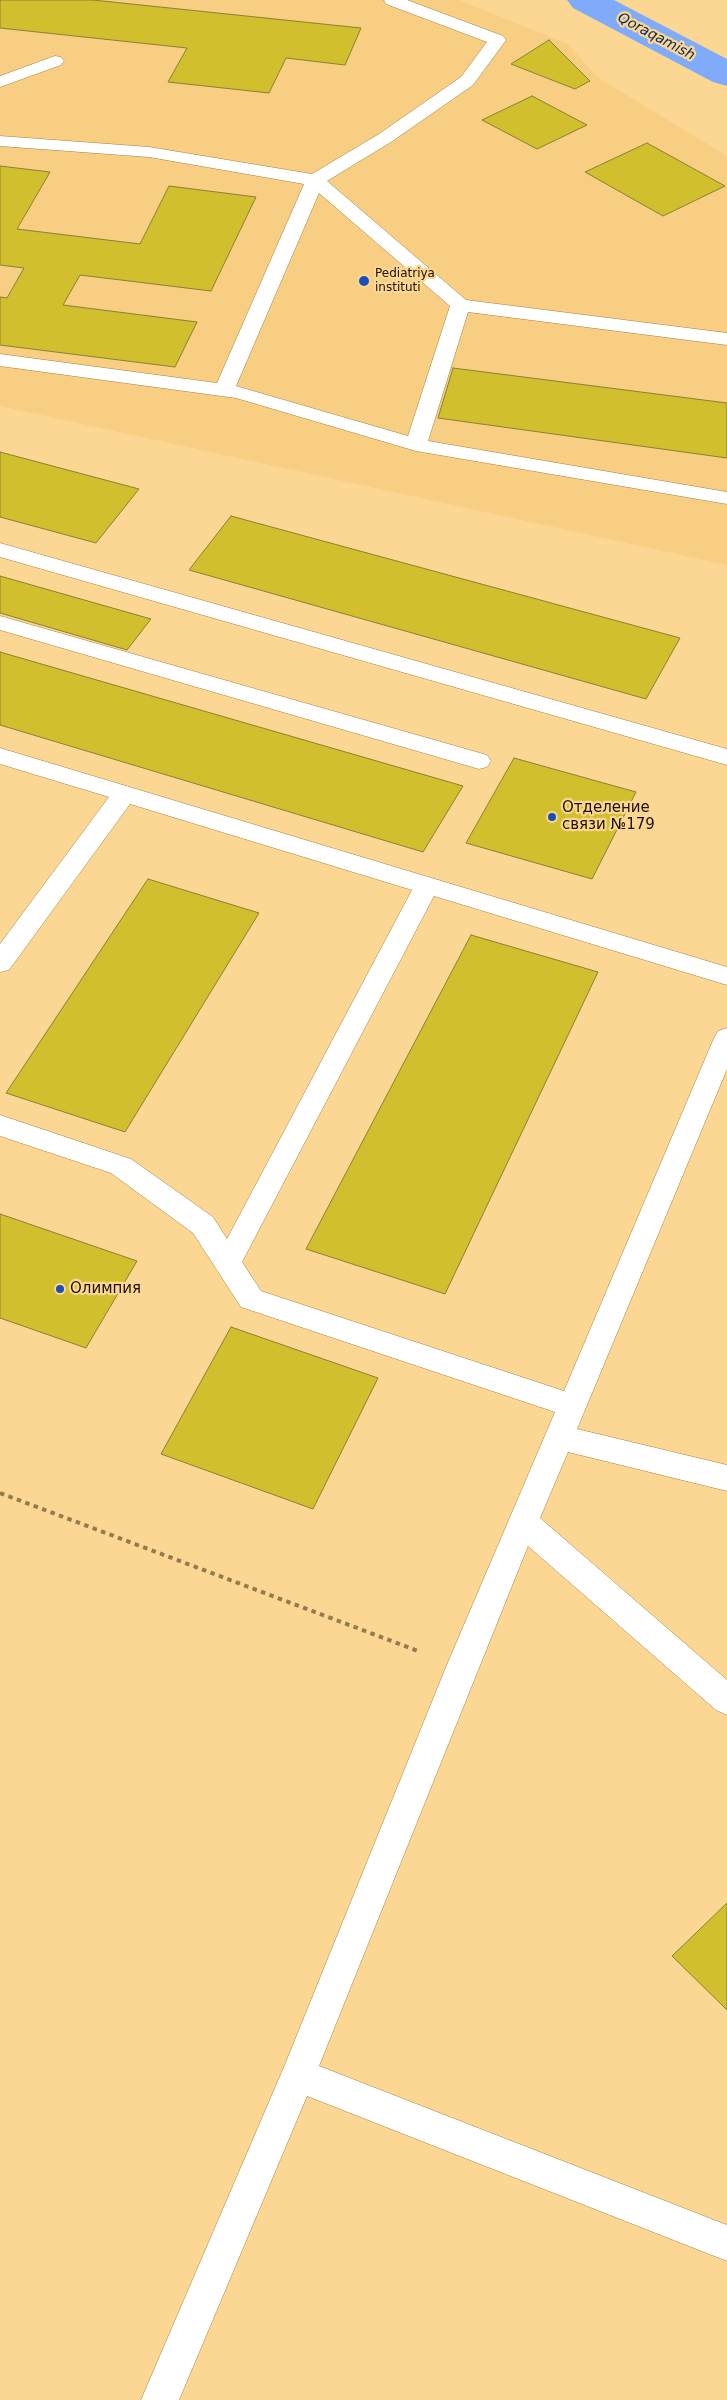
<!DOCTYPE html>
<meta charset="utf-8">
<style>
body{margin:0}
canvas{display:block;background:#fcd793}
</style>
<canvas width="727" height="2400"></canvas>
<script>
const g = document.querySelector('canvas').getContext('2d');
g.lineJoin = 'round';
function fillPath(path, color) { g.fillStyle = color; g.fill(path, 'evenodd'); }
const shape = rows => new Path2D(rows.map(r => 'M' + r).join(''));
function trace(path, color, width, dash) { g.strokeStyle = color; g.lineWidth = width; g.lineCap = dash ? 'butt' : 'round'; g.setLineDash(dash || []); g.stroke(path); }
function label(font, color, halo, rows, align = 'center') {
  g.font = font + ' "DejaVu Sans",sans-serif'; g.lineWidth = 4.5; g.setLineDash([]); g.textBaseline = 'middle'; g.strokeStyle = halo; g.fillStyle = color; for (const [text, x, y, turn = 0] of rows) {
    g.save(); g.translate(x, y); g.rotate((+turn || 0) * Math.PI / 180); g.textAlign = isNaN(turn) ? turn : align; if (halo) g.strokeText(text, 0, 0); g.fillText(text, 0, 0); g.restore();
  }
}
fillPath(shape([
 [0,0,459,0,568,44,597,77,727,156,727,565,0,406]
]), '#f7ce82');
fillPath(shape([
 [567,0,614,0,727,59,727,86,713,82,573,8,567,0]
]), '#80abfa');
const building = shape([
 [0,0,93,0,361,28,345,65,286,58,269,93,168,82,187,48,0,28,0,0],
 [549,40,590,81,575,89,511,64,549,40],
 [532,96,587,125,537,149,482,120,532,96],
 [647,143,725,186,663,216,585,172,647,143],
 [0,166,50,172,17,229,140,244,169,186,256,197,211,291,80,275,63,305,197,322,175,367,0,345,0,297,7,298,24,268,0,265,0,166],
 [453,368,727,403,727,458,438,418,453,368],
 [0,452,139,489,96,543,0,517,0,452],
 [231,516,680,638,646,699,189,570,231,516],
 [0,576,151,619,127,650,0,613,0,576],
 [0,652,463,786,423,852,0,725,0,652],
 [514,758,636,792,592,879,466,843,514,758],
 [148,879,259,913,125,1132,6,1093,148,879],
 [471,935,598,972,445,1294,306,1249,471,935],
 [0,1214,137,1261,86,1348,0,1318,0,1214],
 [231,1327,378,1378,313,1509,161,1454,231,1327],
 [727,1903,727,2010,672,1956,727,1903]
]);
fillPath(building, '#d1bf2d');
trace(building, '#898037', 1);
const minor = shape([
 [384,0,407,0,503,36,506,40,473,85,391,142,327,181,466,300,727,333,727,345,468,312,428,441,727,492,727,504,416,451,236,398,0,366,0,354,217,383,304,184,149,157,0,146,0,136,149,147,312,174,379,134,461,77,487,42,386,4,384,0],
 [319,193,450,306,408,436,236,386,319,193],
 [55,56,61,57,64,61,61,65,0,87,0,76,55,56],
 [0,543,727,749,727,765,0,557,0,543],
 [0,616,487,755,491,761,487,767,479,769,0,630,0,616],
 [0,748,727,967,727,985,434,896,242,1262,261,1291,564,1391,714,1038,718,1031,727,1028,727,1069,577,1429,727,1465,727,1491,568,1452,540,1518,727,1680,727,1715,716,1710,528,1546,319,2066,727,2225,727,2261,307,2096,179,2400,141,2400,284,2067,446,1667,555,1412,241,1307,193,1233,111,1173,0,1136,0,1115,131,1159,213,1217,227,1239,412,890,130,804,9,970,0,972,0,944,109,797,0,764,0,748]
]);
trace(minor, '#a58240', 1);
trace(shape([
 [0,1493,418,1651]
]), '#947b4e', 4, [4.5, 4.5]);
fillPath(minor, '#fff');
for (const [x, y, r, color] of [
 [364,281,6,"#184fbb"],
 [552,817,5,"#184fbb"],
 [60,1289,5,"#184fbb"]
]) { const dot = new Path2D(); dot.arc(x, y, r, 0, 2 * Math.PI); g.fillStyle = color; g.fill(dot); trace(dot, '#fcd793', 2); }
label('12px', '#1e1100', '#fcd793', [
 ["Pediatriya",375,274],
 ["instituti",375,288]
], 'left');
label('italic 14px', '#092762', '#fcd793', [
 ["Qoraqamish",656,37,28]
]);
label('15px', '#1e1100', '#fcd793', [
 ["Отделение",562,808],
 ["связи №179",562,825],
 ["Олимпия",70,1289]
], 'left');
</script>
